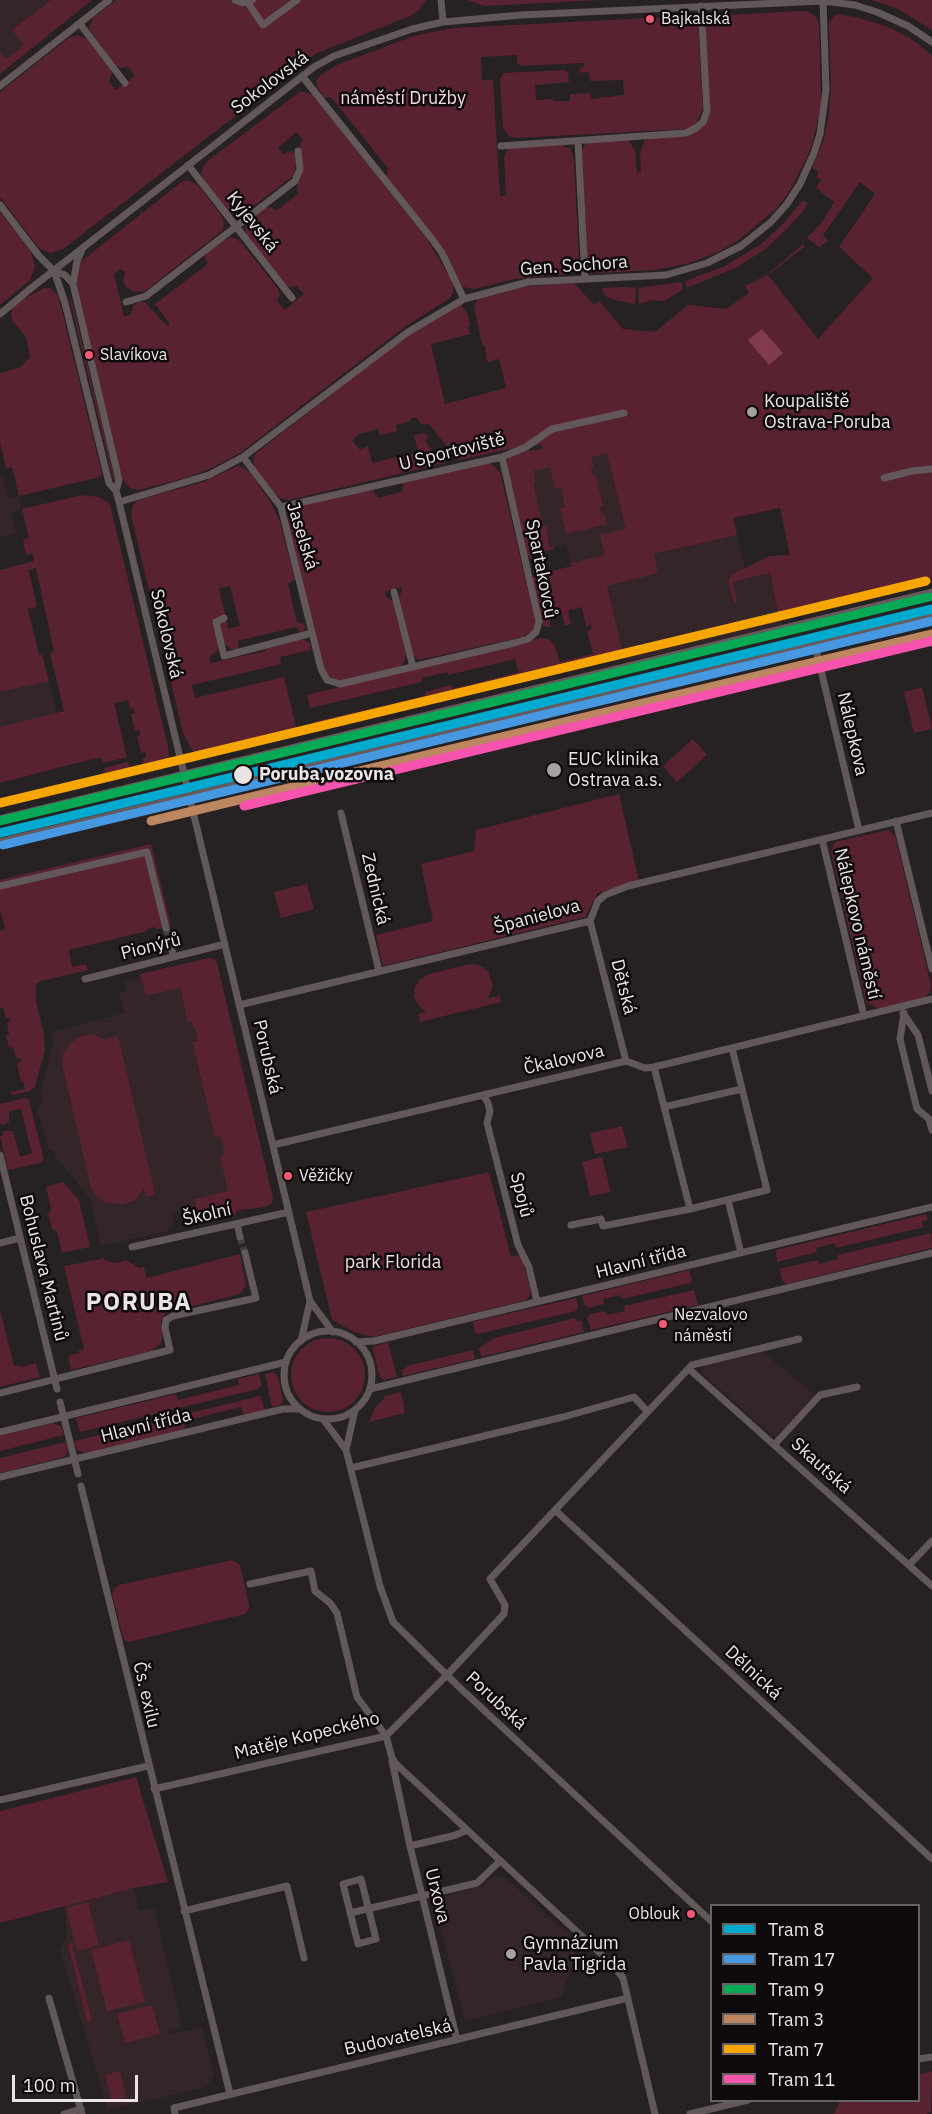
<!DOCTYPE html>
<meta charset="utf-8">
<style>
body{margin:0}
#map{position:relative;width:932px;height:2114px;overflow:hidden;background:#262122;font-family:"IBM Plex Sans",sans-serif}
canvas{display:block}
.legend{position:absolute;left:710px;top:1904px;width:210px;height:198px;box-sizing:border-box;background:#0e0a0b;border:2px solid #666162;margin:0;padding:8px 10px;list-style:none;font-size:18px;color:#eae4e5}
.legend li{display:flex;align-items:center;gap:12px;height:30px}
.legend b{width:30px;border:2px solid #666162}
.scale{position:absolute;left:12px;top:2075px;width:126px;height:27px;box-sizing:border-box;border:3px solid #eae4e5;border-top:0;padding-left:8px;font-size:18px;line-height:21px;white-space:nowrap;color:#eae4e5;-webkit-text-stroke:4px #0e0a0b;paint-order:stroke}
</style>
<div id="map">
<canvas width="932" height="2114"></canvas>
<ul class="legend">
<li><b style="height:8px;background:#00a9ce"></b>Tram 8</li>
<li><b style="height:8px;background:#4699e1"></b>Tram 17</li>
<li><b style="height:8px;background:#06aa56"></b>Tram 9</li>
<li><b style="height:8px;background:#bb8660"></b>Tram 3</li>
<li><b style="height:8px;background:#f7a600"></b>Tram 7</li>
<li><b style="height:8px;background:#f653ac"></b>Tram 11</li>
</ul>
<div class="scale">100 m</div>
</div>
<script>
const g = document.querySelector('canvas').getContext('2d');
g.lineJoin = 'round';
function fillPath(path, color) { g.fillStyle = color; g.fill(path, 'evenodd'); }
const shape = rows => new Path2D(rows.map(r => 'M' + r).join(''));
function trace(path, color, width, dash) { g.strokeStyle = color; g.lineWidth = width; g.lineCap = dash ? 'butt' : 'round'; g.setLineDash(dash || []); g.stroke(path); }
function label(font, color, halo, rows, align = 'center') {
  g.font = font + ' "IBM Plex Sans",sans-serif'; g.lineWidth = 5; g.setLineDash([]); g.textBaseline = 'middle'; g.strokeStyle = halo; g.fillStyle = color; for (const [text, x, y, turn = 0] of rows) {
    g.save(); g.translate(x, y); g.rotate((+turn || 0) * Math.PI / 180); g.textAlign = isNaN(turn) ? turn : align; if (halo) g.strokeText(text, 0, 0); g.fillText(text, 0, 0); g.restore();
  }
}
fillPath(shape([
 [0,0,51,0,13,30,24,45,6,59,0,52],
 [631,419,654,554,737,535,745,568,733,574,728,579,733,582,770,573,782,625,625,662,607,586,579,593,566,544,549,548,547,527,544,527,536,502,534,471,548,467,542,445],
 [0,477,3,477,8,499,19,496,22,509,11,512,16,533,0,537],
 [49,681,57,714,0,727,0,692],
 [141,977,146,996,180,988,188,1022,192,1021,196,1031,197,1041,192,1043,215,1136,220,1136,223,1145,225,1156,220,1157,228,1191,194,1199,199,1219,183,1222,180,1212,176,1212,172,1214,174,1222,172,1227,167,1231,101,1246,90,1198,56,1158,53,1149,49,1150,37,1110,38,1106,43,1104,40,1093,53,1045,51,1032,124,1013,119,993,127,991,124,983,125,980],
 [763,1352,815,1395,776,1437,770,1434,705,1376,702,1371,704,1366,710,1364],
 [494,1876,507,1879,577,1942,572,1966,562,1996,558,1998,465,2021,436,1912,436,1903,441,1897,483,1886],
 [134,1888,139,1911,154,1908,158,1924,182,2027,168,2030,169,2035,202,2027,214,2075,206,2087,108,2110,60,1950,67,1936,64,1905]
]), '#342528');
fillPath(shape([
 [51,0,92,0,0,74,0,52,6,59,24,45,12,30],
 [116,0,228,0,243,7,249,7,255,0,426,0,419,10,410,16,317,53,63,249,51,253,44,251,39,248,0,197,0,92,70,37,77,35,87,39,111,70,112,74,109,81,115,90,135,76,128,67,120,68,116,66,89,29,93,18],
 [467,0,601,0,484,6],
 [872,0,932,0,932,30,898,9],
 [801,11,810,12,817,18,819,25,821,104,813,142,807,157,791,189,776,209,736,242,714,254,686,264,654,270,600,273,593,271,588,266,587,261,581,153,584,146,587,142,622,140,629,141,635,151,637,173,641,172,640,152,645,140,652,138,688,136,698,131,706,122,706,28,711,16],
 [838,14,860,18,891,28,910,38,932,55,932,578,779,616,770,573,733,582,737,602,734,603,728,582,731,575,769,556,790,555,780,508,733,518,737,535,654,554,658,573,607,586,623,653,314,727,313,722,425,696,425,692,451,685,452,689,519,672,515,659,448,675,447,672,422,678,422,682,310,708,307,695,542,638,550,640,555,646,560,662,593,654,587,631,592,629,591,625,586,626,582,607,568,611,571,624,565,626,561,612,548,615,551,627,547,627,543,625,532,578,536,575,572,566,571,563,605,555,600,535,626,529,607,453,591,457,594,468,591,469,592,474,595,474,603,506,600,507,601,513,604,513,607,524,566,534,560,508,565,507,561,488,555,489,550,467,534,471,536,482,534,483,538,507,544,526,547,526,549,547,554,546,555,549,532,554,531,560,529,555,526,556,505,465,509,457,517,452,543,449,542,445,514,448,458,460,429,424,421,424,416,417,411,419,411,421,396,425,397,431,380,435,378,429,359,434,352,440,360,450,368,446,372,463,418,452,414,435,424,433,429,436,425,441,436,455,441,451,446,457,445,463,289,500,282,499,276,494,256,470,253,460,255,454,409,334,461,304,468,315,470,325,468,326,470,334,431,344,445,404,506,388,499,359,492,360,492,362,488,362,486,358,485,346,482,344,474,306,479,297,520,287,574,283,594,305,599,301,623,329,655,332,688,305,726,309,749,293,745,286,767,275,803,244,808,252,804,247,768,275,818,339,873,278,839,247,875,194,860,182,823,235,828,241,819,247,807,238,823,221,834,202,816,188,821,180,816,177,819,172,812,168,824,138,829,115,831,82,829,24,832,18],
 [686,16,691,17,698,24,703,108,697,122,691,128,685,129,515,138,509,136,503,128,500,80,503,73,564,70,568,73,569,82,535,85,536,100,553,99,553,101,570,101,570,94,590,93,591,99,624,95,623,80,590,81,589,72,579,73,580,68,584,66,584,63,521,66,517,63,517,55,481,57,482,80,493,80,500,196,506,195,504,157,508,149,560,144,571,149,574,160,579,262,576,270,569,274,514,279,474,289,463,287,386,176,388,168,331,97,324,98,316,84,319,76,339,64,414,36,436,31,456,28],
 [301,91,313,95,426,238,450,277,454,285,453,293,450,298,406,326,240,453,210,469,182,479,139,490,130,488,122,478,77,287,76,279,79,263,180,183,187,180,197,184,222,216,224,223,223,230,145,291,135,292,126,287,123,282,125,272,120,269,114,274,124,316,130,315,134,305,139,302,145,302,167,326,170,324,155,304,208,264,205,257,207,253,224,240,233,237,241,242,278,289,280,295,277,301,285,310,304,294,297,286,287,287,246,234,245,227,250,220,265,208,271,207,276,211,298,194,297,186,300,177,300,145,303,139,296,132,278,148,283,154,291,151,295,154,296,165,294,175,242,215,235,216,229,213,204,181,201,173,204,165,210,159],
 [803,200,808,203,804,210,787,229,764,250,737,267,687,288,685,281,723,267,760,245,783,224],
 [0,212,31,252,35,267,30,280,0,305],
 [681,282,683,287,681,291,664,301,651,300,639,304,638,288],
 [627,287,636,288,635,304,611,299,604,294,602,288],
 [44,288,50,288,58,295,102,474,100,477,19,496,12,467,6,468,0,443,0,373,21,367,30,357,26,337,12,320,11,312,16,303],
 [69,297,71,298,111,461,115,481,114,482],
 [490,463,500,472,534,616,535,625,532,631,522,637,419,660,413,655,399,598,402,589,401,587,385,592,386,597,393,601,406,653,404,663,398,667,339,681,329,677,324,671,288,520,289,511,297,506,372,489,378,498,402,492,403,482],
 [237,466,243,467,251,473,271,503,280,522,295,579,288,584,297,622,304,624,306,627,301,633,296,627,238,641,238,649,231,649,224,643,218,623,226,620,228,629,240,626,230,586,219,588,225,614,214,618,219,644,217,651,209,657,211,663,265,651,270,646,302,639,310,643,311,650,280,657,281,664,192,685,195,698,284,677,297,731,195,755,183,733,131,515,133,505,138,500,203,482],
 [82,495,99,497,110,504,168,747,169,758,167,762,144,767,142,759,146,757,145,752,141,753,137,736,141,735,139,730,135,731,131,714,135,713,134,708,130,709,128,700,114,703,127,757,103,763,101,758,92,759,0,783,0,727,64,711,50,653,54,652,36,568,29,570,37,607,28,609,39,655,42,655,49,681,0,692,0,570,34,561,33,553,26,555,23,540,29,538,22,509],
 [922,687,932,729,914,733,904,692],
 [693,739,707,755,677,782,663,766],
 [128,762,131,771,0,803,0,798,96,776,105,772,104,768],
 [619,794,639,881,598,893,585,917,383,966,376,935,433,921,421,864,474,851,476,830],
 [888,830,895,835,931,985,930,992,925,997,879,1009,866,1002,831,851,835,842],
 [151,844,171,926,160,929,156,929,155,927,147,929,147,931,69,950,72,967,86,964,88,970,41,981,36,984,36,1000,44,1035,45,1050,35,1087,30,1091,14,1095,11,1094,10,1092,25,1089,23,1081,21,1082,17,1063,21,1062,20,1058,16,1058,13,1047,9,1048,6,1035,9,1034,7,1023,11,1022,10,1018,6,1018,3,1008,0,1008,0,931,5,929,0,909,0,880],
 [307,884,314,909,281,918,274,892],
 [208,958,214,959,217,963,273,1198,272,1203,265,1207,239,1210,236,1211,236,1214,200,1222,194,1199,228,1191,220,1157,224,1155,223,1145,220,1136,215,1137,192,1042,197,1041,196,1031,192,1022,188,1022,180,988,146,996,140,974],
 [470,964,479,965,488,971,493,986,488,998,500,996,501,1002,420,1022,418,1014,426,1012,419,1006,414,997,415,987,419,980,429,974],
 [91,1034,108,1040,108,1038,118,1036,155,1194,146,1197,144,1189,135,1200,123,1204,106,1203,96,1196,91,1188,62,1064,63,1054,70,1044,81,1036],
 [25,1098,29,1100,44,1160,40,1163,8,1170,0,1137,3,1135,4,1131,12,1131,14,1134,20,1157,32,1153,21,1109,9,1111,9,1122,2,1125,0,1122,0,1104],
 [622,1126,628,1147,595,1154,590,1133],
 [602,1157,611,1192,590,1196,582,1162],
 [489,1172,511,1257,518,1255,522,1257,530,1290,530,1294,526,1300,373,1337,354,1332,332,1320,306,1212],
 [63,1182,79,1200,90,1247,62,1253,57,1231,52,1229,48,1213,50,1212,51,1209,46,1187],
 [926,1214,928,1220,922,1221,924,1227,836,1248,834,1243,816,1248,817,1252,777,1262,776,1250],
 [931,1233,932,1248,786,1284,782,1280,779,1269,818,1260,819,1264,838,1259,838,1255],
 [97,1253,106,1261,118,1263,126,1260,139,1268,144,1267,147,1278,240,1254,246,1284,242,1292,236,1295,166,1313,161,1321,163,1334,161,1343,151,1351,71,1370,68,1356,79,1353,78,1351,84,1349,64,1266,102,1259],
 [689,1270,692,1280,690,1283,622,1299,620,1295,603,1299,604,1304,588,1308,584,1305,582,1296],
 [694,1290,698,1305,591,1330,587,1318,590,1314,605,1311,607,1315,625,1311,624,1306],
 [576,1298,578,1307,576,1311,477,1334,475,1332,472,1322],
 [0,1310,14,1366,20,1365,21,1367,36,1363,40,1377,0,1387],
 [575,1318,577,1321,581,1320,584,1332,481,1357,479,1348,494,1338],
 '291 1375a37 37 0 1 1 74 0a37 37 0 1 1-74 0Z',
 [388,1342,397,1377,384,1380,380,1377,373,1350,375,1346],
 [473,1350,475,1359,403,1376,402,1371,407,1366],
 [273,1372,278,1377,283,1399,280,1405,272,1407,265,1374],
 [259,1374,262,1385,258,1389,80,1432,76,1418,176,1394,178,1400,239,1385,238,1379],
 [401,1392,405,1413,369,1422,375,1408,386,1396],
 [260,1396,265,1410,244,1415,241,1407,184,1421,185,1429,85,1453,77,1450,74,1441],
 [53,1423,61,1426,64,1435,0,1451,0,1436],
 [66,1442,68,1452,64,1457,0,1473,0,1458],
 [232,1560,240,1565,249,1604,249,1609,245,1614,129,1642,124,1640,112,1595,114,1589,119,1585],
 [136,1777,168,1882,134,1888,0,1923,0,1811],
 [88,1902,99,1945,77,1951,66,1908],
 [129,1940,145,2002,107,2011,91,1950],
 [72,1943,92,2021,87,2022,68,1944],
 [152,2005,160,2034,125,2043,117,2014],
 [120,2071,126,2097,112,2101,105,2075],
 [932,2071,931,2112,926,2114,834,2114,840,2101,918,2100,919,2075]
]), '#592231');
fillPath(shape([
 [762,329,783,353,769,365,748,340]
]), '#823a4d');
trace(shape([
 [166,928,170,944],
 [240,1237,245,1253],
 [600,1953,610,1961]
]), '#433e3f', 7, [7, 3.5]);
trace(shape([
 [235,0,243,3,252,0],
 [441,0,443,22],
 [248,3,263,25,297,0],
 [80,24,125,83],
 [302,76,432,239,442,253,464,299],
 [0,86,109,0],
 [578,141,585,279],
 [501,146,686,133,696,128,703,122,707,111,701,6],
 [188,165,292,298],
 [0,205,39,256,54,271,65,275,73,284],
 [82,250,77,261,73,284,119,480,116,491],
 [54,271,65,303,109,483,116,491,119,502,310,1301,333,1332],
 [126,302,146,296,295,181,300,169,298,151],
 [0,314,30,289,314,67,334,56,412,29,443,22,521,15,823,1,855,5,877,12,908,26,932,42],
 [243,457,281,507,321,669,327,680,340,684,514,643,528,639,536,632,539,622,502,457],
 [884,478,912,471,932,469],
 [119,502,209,475,243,457,408,332,464,299,528,282,666,275,707,263,741,246,771,222,787,204,800,184,814,153,820,134,826,90,823,0],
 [281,507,502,457,526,447,552,429,624,413],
 [394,592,413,667],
 [224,618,216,622,224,656,312,633],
 [815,645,859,830],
 [341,813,379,971],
 [896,821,932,969],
 [822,839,864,1016],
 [0,886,147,852,166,928],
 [590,921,598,901,605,895,628,886,932,813],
 [590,921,626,1061],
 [170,944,174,957],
 [85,979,225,944],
 [239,1005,590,921],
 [903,1013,918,1035,932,1091],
 [904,1013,900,1039,917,1109,929,1119,932,1130],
 [654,1067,690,1209,767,1190,732,1048],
 [483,1095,488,1103,490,1111,487,1123,518,1245,529,1267,537,1302],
 [664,1107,742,1089],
 [273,1145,626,1061,645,1068,654,1067,932,999],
 [0,1155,57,1389],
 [728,1200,741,1253],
 [237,1224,240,1237],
 [571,1225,601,1219,603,1226,690,1209],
 [0,1243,20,1238],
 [132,1247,289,1212],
 '284 1375a44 44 0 1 1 88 0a44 44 0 1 1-88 0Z',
 [301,1341,310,1301],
 [356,1342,374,1341,932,1207],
 [689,1369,932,1586],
 [370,1389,932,1253],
 [0,1393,170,1350,165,1328,166,1320,173,1316,256,1298,245,1253],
 [60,1402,78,1474],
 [355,1410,346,1450,380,1586,393,1622,458,1686,712,1922],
 [323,1419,346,1450],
 [0,1432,286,1362],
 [775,1444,820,1395,857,1387],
 [351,1468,563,1417,634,1397,647,1411],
 [0,1477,283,1409,300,1409],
 [81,1486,230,2094],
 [555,1510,932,1859],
 [909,1565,932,1541],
 [250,1584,311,1571,315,1591,330,1603,337,1613,357,1697,386,1736,392,1758,396,1764,600,1953],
 [392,1761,410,1846,457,2040],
 [154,1789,386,1736,447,1675,504,1614,505,1605,490,1579,692,1365,799,1339],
 [0,1800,148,1766],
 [410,1846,456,1835,467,1830],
 [361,1879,376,1939,358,1944,343,1884,361,1879],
 [184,1911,287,1886,304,1958],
 [350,1913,477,1883,500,1861],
 [610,1961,623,1978,655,2114],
 [49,1998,82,2114],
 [918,2059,932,2057],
 [64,2114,81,2109],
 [175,2114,174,2108,628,1998],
 [690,2114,748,2100]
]), '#625759', 7);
trace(shape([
 [0,820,932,593],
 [0,843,932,616]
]), '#67595c', 9);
trace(shape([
 [0,833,932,609]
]), '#00a9ce', 9);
trace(shape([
 [3,845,932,621]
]), '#4699e1', 9);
trace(shape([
 [0,821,929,597]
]), '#06aa56', 9);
trace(shape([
 [151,821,932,634]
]), '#bb8660', 9);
trace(shape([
 [0,803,926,581]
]), '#f7a600', 9);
trace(shape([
 [244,806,932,641]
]), '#f653ac', 9);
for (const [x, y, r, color] of [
 [650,19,5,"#f75a77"],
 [89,355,5,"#f75a77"],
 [752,412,6,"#a5a0a1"],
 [554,770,8,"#a5a0a1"],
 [243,775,10,"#eae4e5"],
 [288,1176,5,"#f75a77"],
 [663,1324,5,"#f75a77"],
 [691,1914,5,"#f75a77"],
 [511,1954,6,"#a5a0a1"]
]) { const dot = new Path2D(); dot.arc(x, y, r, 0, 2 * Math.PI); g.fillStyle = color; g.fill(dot); trace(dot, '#0e0a0b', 2); }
label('16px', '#eae4e5', '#0e0a0b', [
 ["Bajkalská",661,19],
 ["Slavíkova",100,355],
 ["Věžičky",299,1176],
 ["Nezvalovo",674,1315],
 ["náměstí",674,1336],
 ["Oblouk",680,1914,"right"]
], 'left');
label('18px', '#eae4e5', '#0e0a0b', [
 ["Sokolovská",270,83,-37],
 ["Kyjevská",252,222,52],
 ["Gen. Sochora",574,266,-4],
 ["U Sportoviště",452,452,-14],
 ["Jaselská",302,536,73],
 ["Spartakovců",541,569,79],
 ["Sokolovská",166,634,77],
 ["Nálepkova",852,734,77],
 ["Zednická",375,889,77],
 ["Španielova",537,917,-15],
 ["Nálepkovo náměstí",857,924,77],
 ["Pionýrů",151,947,-14],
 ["Dětská",623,987,76],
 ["Porubská",267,1057,77],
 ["Čkalovova",564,1060,-13],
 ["Spojů",521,1195,76],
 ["Školní",207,1215,-13],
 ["Hlavní třída",641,1262,-14],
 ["Bohuslava Martinů",43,1268,76],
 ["Hlavní třída",146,1426,-14],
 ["Skautská",821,1466,42],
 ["Dělnická",753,1673,43],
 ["Čs. exilu",146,1695,77],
 ["Porubská",496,1701,43],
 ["Matěje Kopeckého",307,1736,-14],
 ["Urxova",437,1896,76],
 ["Budovatelská",398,2038,-13]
]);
label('18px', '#f2d9dd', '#0e0a0b', [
 ["náměstí Družby",403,99],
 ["park Florida",393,1263]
]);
label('18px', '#eae4e5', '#0e0a0b', [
 ["Koupaliště",764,402],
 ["Ostrava-Poruba",764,423],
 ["EUC klinika",568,760],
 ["Ostrava a.s.",568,781],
 ["Gymnázium",523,1944],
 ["Pavla Tigrida",523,1965]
], 'left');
label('bold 18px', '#eae4e5', '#0e0a0b', [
 ["Poruba,vozovna",259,775]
], 'left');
g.letterSpacing = '1.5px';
label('bold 24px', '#eae4e5', '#0e0a0b', [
 ["PORUBA",139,1303]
]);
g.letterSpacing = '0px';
</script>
